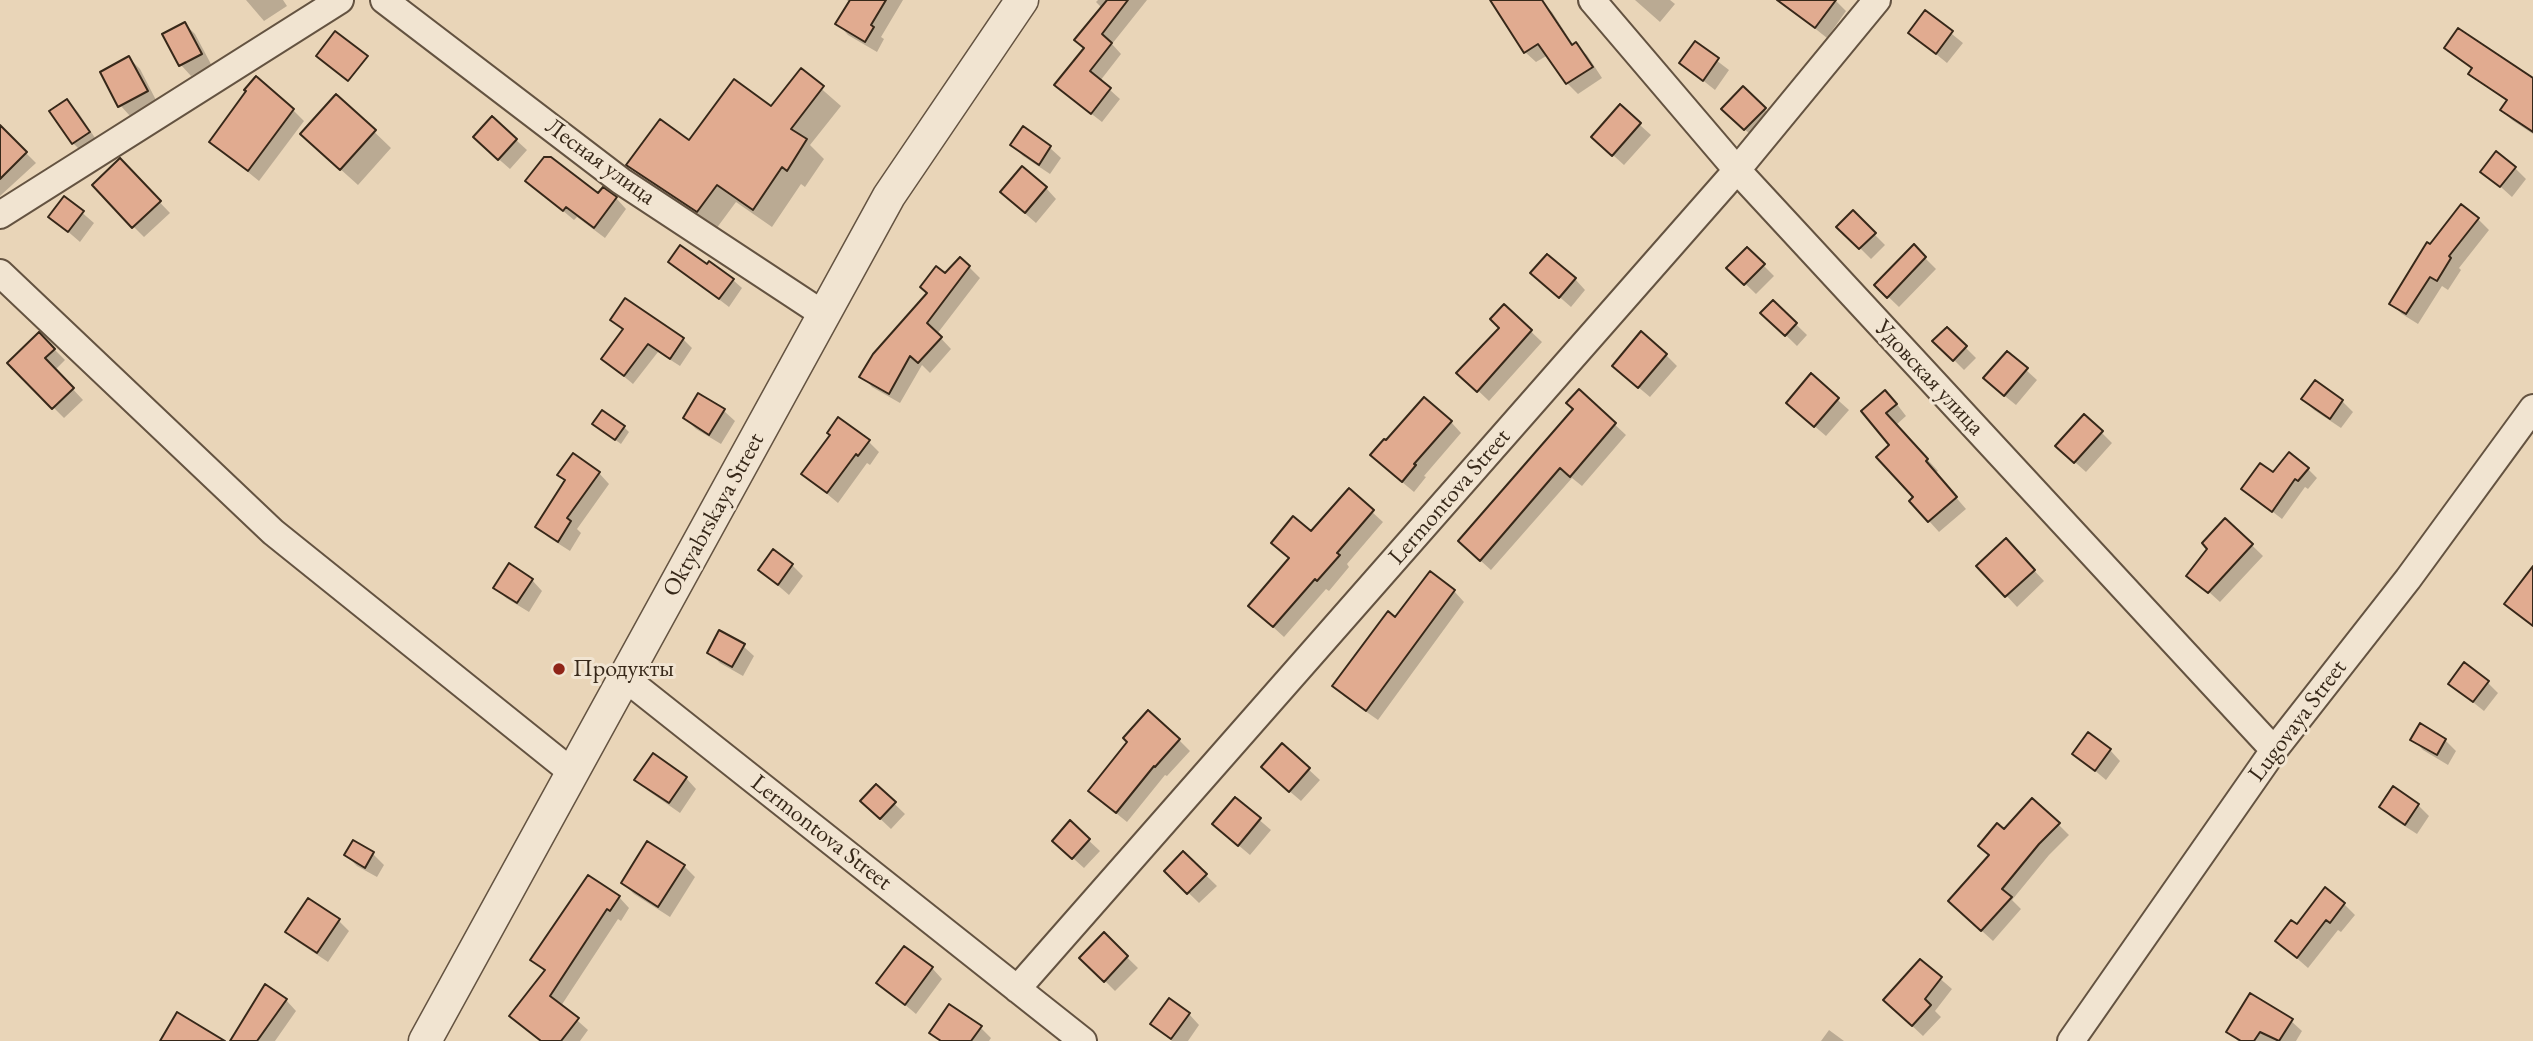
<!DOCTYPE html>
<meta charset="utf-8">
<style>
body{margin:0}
canvas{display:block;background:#e9d5b8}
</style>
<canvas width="2533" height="1041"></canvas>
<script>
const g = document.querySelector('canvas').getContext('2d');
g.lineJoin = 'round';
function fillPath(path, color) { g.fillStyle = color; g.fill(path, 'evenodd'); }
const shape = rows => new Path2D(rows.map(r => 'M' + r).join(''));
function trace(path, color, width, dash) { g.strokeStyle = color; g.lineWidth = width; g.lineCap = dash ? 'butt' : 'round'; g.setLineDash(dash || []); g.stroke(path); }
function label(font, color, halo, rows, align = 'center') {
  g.font = font + ' "EB Garamond",serif'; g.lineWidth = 6; g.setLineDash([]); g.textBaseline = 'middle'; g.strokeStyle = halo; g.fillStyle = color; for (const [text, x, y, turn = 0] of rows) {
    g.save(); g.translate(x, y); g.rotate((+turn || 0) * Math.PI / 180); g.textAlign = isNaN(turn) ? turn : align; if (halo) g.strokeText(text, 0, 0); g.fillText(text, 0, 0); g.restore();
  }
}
fillPath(shape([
 [246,0,283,0,287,6,264,21],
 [847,0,903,0,881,37,884,39,877,52,848,35,838,24,850,3],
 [1098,0,1147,0,1112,44,1121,54,1100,81,1120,99,1102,122,1067,95,1102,8,1096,2],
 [1493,0,1541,2,1552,12,1574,46,1576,45,1587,55,1602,78,1578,94,1567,83,1548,55,1536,62,1525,52],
 [1635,0,1670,0,1675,4,1660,22],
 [1793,0,1835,0,1846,11,1827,38,1788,7],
 [1926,13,1963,43,1947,63,1910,33],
 [185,24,195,34,212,66,191,76,181,65,165,34],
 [1695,44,1729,70,1715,90,1681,63],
 [2446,48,2533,81,2533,134,2512,120,2502,110,2508,102,2481,83,2471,73,2473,70],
 [129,58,140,69,157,102,130,116,120,105],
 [801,71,841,106,810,145,824,159,805,187,801,184,772,227,736,202,716,229,647,183,628,165,772,109],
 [1743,88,1775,120,1756,140,1734,119],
 [249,91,293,110,304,121,259,181,211,142],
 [337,96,391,148,358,185,319,150],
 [67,101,78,112,99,144,84,154,73,143],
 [1620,107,1651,135,1624,165,1604,147],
 [2,129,36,163,0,196,0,130],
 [1024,129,1050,148,1061,158,1050,174,1023,156,1012,145],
 [516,140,527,150,510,169,486,148],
 [120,161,170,213,144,237,133,226],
 [2515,168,2526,179,2512,197,2483,171],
 [527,181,616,198,626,209,605,238,577,217,574,220],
 [1046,188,1056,199,1036,223,1013,203],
 [65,198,94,223,80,242,50,216],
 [1853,213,1885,245,1871,259,1839,227],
 [2478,219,2489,230,2459,268,2461,270,2448,290,2442,286,2418,324,2402,314,2391,303],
 [1914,247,1936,269,1899,307,1876,285],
 [1747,249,1774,276,1756,294,1729,268],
 [670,262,707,267,733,280,742,288,729,307],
 [969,267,980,278,937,334,951,349,930,373,922,365,900,403,872,387,862,376,945,275],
 [1532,273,1575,279,1585,290,1571,307],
 [625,301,683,339,692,348,680,366,658,352,633,384,603,359,624,330,612,319],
 [1773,302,1807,335,1797,346,1763,313],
 [1504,306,1542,342,1489,401,1470,383,1501,328],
 [1947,329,1976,358,1964,370,1935,341],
 [39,334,65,360,55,370,83,400,64,418,9,363],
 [1666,355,1677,366,1650,397,1625,376],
 [2026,370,2037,380,2016,405,1996,389],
 [1811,376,1849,410,1826,436,1799,413],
 [1579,391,1626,435,1582,486,1572,478,1491,570,1471,552,1575,409],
 [2303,399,2342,401,2353,412,2341,428,2314,410],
 [1896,403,1906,416,1896,425,1938,471,1935,473,1966,509,1939,532,1929,521,1892,445,1863,411],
 [724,411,735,421,721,444,696,429,685,418],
 [1451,422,1461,433,1424,476,1426,477,1414,492,1383,466,1387,443],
 [624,427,629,432,621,444,600,429],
 [2101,432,2112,443,2086,472,2068,456],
 [868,441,879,452,870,465,867,463,838,503,803,474],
 [2308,469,2317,478,2308,489,2305,487,2282,519,2243,489,2273,475],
 [599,473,609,484,577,529,581,533,570,551,548,537,537,526,566,481],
 [1349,491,1383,522,1347,564,1349,567,1329,591,1326,589,1284,637,1261,616,1311,533],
 [2226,520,2263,556,2220,602,2198,582,2210,549],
 [2017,552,2044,581,2017,607,1979,566],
 [792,565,803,576,789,595,760,570],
 [532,580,542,591,529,612,506,598,496,588],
 [1454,591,1464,602,1378,720,1345,697,1334,686,1395,619],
 [743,646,754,656,743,676,720,663,709,652],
 [2487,682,2498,693,2484,711,2450,684],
 [2413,739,2445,740,2456,751,2448,765,2423,750],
 [1179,740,1190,751,1167,776,1165,775,1127,822,1101,801],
 [1283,746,1320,780,1301,801,1274,778],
 [2110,750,2120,761,2106,780,2074,753],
 [686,778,696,789,680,813,647,790,637,779],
 [876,786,905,814,891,829,873,812],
 [2393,789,2418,805,2429,816,2417,834,2392,818,2381,807],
 [1235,799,1271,830,1250,855,1225,834],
 [1070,823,1100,851,1084,868,1065,851],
 [2058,824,2069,835,2049,855,2012,900,2021,909,1993,941,1961,912,1991,856,2004,831],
 [353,842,373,854,384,865,377,877,357,866,346,855],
 [648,844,684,866,695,877,670,917,634,894,623,883],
 [1183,853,1217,886,1199,903,1166,871],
 [619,897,629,908,621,921,618,919,561,1006,588,1030,580,1041,541,1041,512,1016,545,972,533,960],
 [2344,904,2355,915,2341,932,2338,930,2308,968,2277,941],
 [339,921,349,931,328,962,298,942,287,931],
 [1104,935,1138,968,1115,991,1082,958],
 [1921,962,1952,989,1935,1011,1941,1017,1923,1036,1896,1011],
 [932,968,942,979,916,1014,879,983],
 [286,1000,296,1011,275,1041,232,1041],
 [1189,1014,1199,1025,1188,1041,1172,1041,1153,1024],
 [2291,1021,2302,1031,2296,1041,2238,1041,2228,1031],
 [980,1027,991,1038,989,1041,940,1041,932,1033],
 [1829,1030,1844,1041,1821,1041]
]), '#0003');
const building = shape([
 [850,0,886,0,871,25,874,27,865,42,835,24,850,0],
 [1107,0,1128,0,1102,34,1112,43,1090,71,1111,88,1091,114,1054,85,1084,48,1074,40,1107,0],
 [1490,0,1542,0,1572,45,1576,42,1593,67,1566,84,1538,44,1524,53,1490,0],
 [1777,0,1836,0,1815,28,1777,0],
 [1925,10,1953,31,1936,54,1908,33,1925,10],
 [185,22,202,54,179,66,162,34,185,22],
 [2458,28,2533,78,2533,132,2500,110,2507,100,2468,74,2472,68,2444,48,2458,28],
 [335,31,368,56,348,81,316,56,335,31],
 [1695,41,1719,58,1703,81,1679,63,1695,41],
 [129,56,148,91,118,107,100,72,129,56],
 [801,68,824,86,791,129,807,139,787,171,782,167,753,210,717,185,697,212,626,165,660,119,689,140,734,79,771,106,801,68],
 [256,76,294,109,248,171,209,142,246,91,244,90,256,76],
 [1743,86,1766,108,1744,130,1721,109,1743,86],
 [336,94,376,130,340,170,300,134,336,94],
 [67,99,90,132,72,144,49,111,67,99],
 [1620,104,1641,123,1612,156,1591,137,1620,104],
 [492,116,517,139,498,160,473,137,492,116],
 [0,125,27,152,0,179,0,125],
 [1023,126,1051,146,1039,165,1010,145,1023,126],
 [2496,151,2516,167,2500,187,2480,172,2496,151],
 [544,157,551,157,598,193,603,187,617,197,594,228,566,207,563,211,525,181,544,157],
 [120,158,161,201,132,228,92,185,120,158],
 [1022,166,1047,187,1025,213,1000,192,1022,166],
 [64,196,84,211,68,232,48,217,64,196],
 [2461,204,2479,218,2449,256,2451,258,2437,281,2430,277,2406,314,2389,304,2427,242,2430,244,2461,204],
 [1853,210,1876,233,1859,249,1836,227,1853,210],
 [1914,244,1926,257,1887,298,1874,285,1914,244],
 [680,245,707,264,709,261,734,279,719,299,668,262,680,245],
 [1747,247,1765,264,1744,285,1726,268,1747,247],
 [1547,254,1576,278,1559,298,1530,273,1547,254],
 [960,257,970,266,927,323,942,337,918,363,910,356,889,394,859,377,873,354,927,293,920,287,936,266,945,273,960,257],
 [625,298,684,338,670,359,648,344,624,376,601,359,623,329,610,320,625,298],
 [1773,300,1797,323,1785,336,1760,313,1773,300],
 [1504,304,1532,330,1477,392,1456,373,1499,328,1490,319,1504,304],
 [1947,327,1967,346,1953,361,1932,341,1947,327],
 [1641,331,1667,354,1638,388,1612,366,1641,331],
 [39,332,55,349,45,358,74,388,52,409,7,363,39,332],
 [2007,351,2028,368,2004,396,1983,378,2007,351],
 [1811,373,1839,398,1814,427,1786,403,1811,373],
 [2315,380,2343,400,2330,419,2301,399,2315,380],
 [1579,389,1616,423,1570,477,1560,468,1480,561,1458,541,1573,409,1566,403,1579,389],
 [1885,390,1897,404,1886,413,1928,459,1926,461,1957,497,1928,522,1909,501,1913,497,1876,457,1889,445,1861,411,1885,390],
 [698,393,725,409,709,435,683,418,698,393],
 [1424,397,1452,421,1414,464,1416,465,1402,482,1370,455,1384,439,1386,440,1424,397],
 [602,410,625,426,615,440,592,424,602,410],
 [2084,414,2103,431,2074,463,2055,446,2084,414],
 [838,417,870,440,858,456,856,454,827,493,801,474,830,435,827,433,838,417],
 [2289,452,2309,468,2298,481,2295,479,2272,512,2241,489,2260,463,2273,472,2289,452],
 [573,453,600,472,567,518,571,521,558,542,535,527,565,480,557,475,573,453],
 [1349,488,1374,510,1337,553,1340,555,1317,581,1315,579,1273,627,1248,606,1289,558,1271,543,1293,516,1311,531,1349,488],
 [2225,518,2253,544,2208,593,2186,576,2207,549,2202,543,2225,518],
 [2006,538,2035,570,2005,597,1976,566,2006,538],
 [773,549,793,564,778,585,758,570,773,549],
 [509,563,533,579,517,603,493,588,509,563],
 [2533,566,2533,626,2504,604,2533,566],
 [1430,571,1455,590,1366,711,1332,686,1388,611,1395,617,1430,571],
 [719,630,745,644,732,667,707,653,719,630],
 [2464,662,2489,681,2473,702,2448,684,2464,662],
 [1148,710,1180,739,1155,767,1154,766,1116,813,1088,791,1127,742,1123,738,1148,710],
 [2420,723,2446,739,2437,755,2410,740,2420,723],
 [2088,732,2111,749,2095,771,2072,754,2088,732],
 [1282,743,1310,768,1289,792,1261,767,1282,743],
 [653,753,687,777,669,803,634,780,653,753],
 [876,784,896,802,880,819,860,801,876,784],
 [2393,786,2419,804,2405,825,2379,807,2393,786],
 [1235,797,1261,818,1238,846,1212,824,1235,797],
 [2032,798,2060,823,2039,844,2002,889,2012,897,1981,931,1948,901,1989,855,1978,846,1997,823,2004,829,2032,798],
 [1070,820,1090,839,1072,859,1052,841,1070,820],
 [353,840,374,852,365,868,344,855,353,840],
 [647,841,685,865,658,907,621,883,647,841],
 [1183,851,1207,874,1187,894,1164,871,1183,851],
 [588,875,620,896,610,911,607,909,550,996,579,1018,561,1041,541,1041,509,1016,545,970,530,960,588,875],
 [2325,887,2345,903,2330,923,2326,920,2297,958,2275,941,2291,920,2297,924,2325,887],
 [308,898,340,919,317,953,285,932,308,898],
 [1104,932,1128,956,1104,982,1079,958,1104,932],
 [904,946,933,967,905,1005,876,983,904,946],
 [1920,959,1942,977,1925,999,1931,1005,1912,1026,1883,1000,1920,959],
 [265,984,287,999,257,1041,230,1041,265,984],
 [2250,993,2293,1019,2279,1041,2260,1032,2254,1041,2241,1041,2226,1032,2250,993],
 [1169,998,1190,1013,1171,1039,1150,1024,1169,998],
 [949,1004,982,1026,971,1041,941,1041,929,1033,949,1004],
 [177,1012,225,1041,160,1041,177,1012]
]);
fillPath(building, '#e1ab90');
trace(building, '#372819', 2);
const minor = shape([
 [384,0,621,181,823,314],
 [1592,0,1737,170,2274,750],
 [0,215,340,0],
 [0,273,273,532,573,773],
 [625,678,1083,1041],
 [1017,989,1737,170,1877,0],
 [2071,1041,2274,750,2408,579,2533,408]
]);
const tertiary = shape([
 [425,1041,889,196,1022,0]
]);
trace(minor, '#645341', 30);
trace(tertiary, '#645341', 35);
trace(minor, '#f1e4d1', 26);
trace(tertiary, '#f1e4d1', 32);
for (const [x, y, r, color] of [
 [559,669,7,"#8f2418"]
]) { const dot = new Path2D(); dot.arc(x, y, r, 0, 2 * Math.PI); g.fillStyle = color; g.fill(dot); trace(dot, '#f1e4d1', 2.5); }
label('24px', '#372819', '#f1e4d1', [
 ["Лесная улица",600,162,36],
 ["Удовская улица",1929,378,47],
 ["Lermontova Street",1450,497,-49],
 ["Oktyabrskaya Street",714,515,-61],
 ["Lugovaya Street",2298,721,-53],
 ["Lermontova Street",821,833,38]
]);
label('24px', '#372819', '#f1e4d1', [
 ["Продукты",573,669]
], 'left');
</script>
